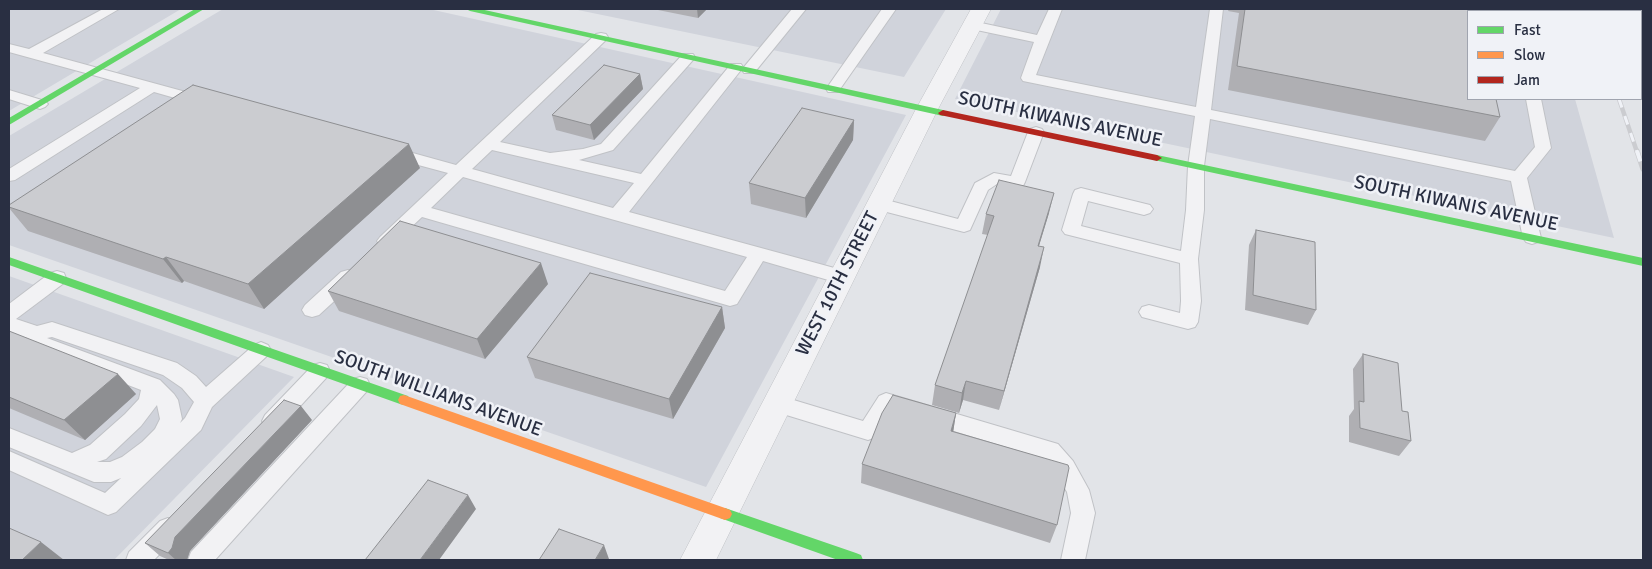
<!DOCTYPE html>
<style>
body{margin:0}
#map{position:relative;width:1652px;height:569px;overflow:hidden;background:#e2e4e8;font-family:Signika,sans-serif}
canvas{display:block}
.frame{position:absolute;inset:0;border:10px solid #292f42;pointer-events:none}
.legend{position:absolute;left:1467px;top:10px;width:175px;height:90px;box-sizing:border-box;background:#f0f2f7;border:1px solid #a0a4af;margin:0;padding:6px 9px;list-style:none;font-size:15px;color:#292f42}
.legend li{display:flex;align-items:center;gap:10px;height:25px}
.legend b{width:25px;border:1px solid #a0a4af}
</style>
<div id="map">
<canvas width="1652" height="569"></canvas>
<div class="frame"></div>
<ul class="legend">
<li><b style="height:6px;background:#63d668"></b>Fast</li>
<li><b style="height:6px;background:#ff974d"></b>Slow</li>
<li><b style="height:6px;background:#b3261e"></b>Jam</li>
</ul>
</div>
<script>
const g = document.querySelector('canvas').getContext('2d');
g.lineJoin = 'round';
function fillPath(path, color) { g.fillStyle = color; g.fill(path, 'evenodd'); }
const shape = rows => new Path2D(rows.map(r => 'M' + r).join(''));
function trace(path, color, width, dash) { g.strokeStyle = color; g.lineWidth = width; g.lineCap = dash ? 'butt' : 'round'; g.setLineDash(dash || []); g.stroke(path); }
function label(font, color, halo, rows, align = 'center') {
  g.font = font + ' Signika,sans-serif'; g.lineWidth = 5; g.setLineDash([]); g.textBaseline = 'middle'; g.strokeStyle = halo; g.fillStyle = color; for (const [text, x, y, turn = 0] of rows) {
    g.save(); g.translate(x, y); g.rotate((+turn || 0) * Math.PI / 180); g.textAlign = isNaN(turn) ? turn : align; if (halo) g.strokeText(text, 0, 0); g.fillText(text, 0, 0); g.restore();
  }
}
fillPath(shape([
 [9,9,181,9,9,111],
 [223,9,429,9,906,115,706,487,9,245,9,136],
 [573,9,946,9,904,77],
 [1001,9,1549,9,1550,11,1468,11,1468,99,1575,99,1614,238,955,99],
 [9,276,294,377,114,560,9,560]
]), '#d0d3db');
const lane = shape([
 [103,9,119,9,43,53,208,98,211,101,208,104,203,106,154,92,15,180,9,181,9,169,140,88,9,52,9,44,29,49,103,9],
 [792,9,806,9,754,73,744,73,742,70,744,67,792,9],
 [882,9,896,9,838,92,828,92,826,89,882,9],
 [1049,9,1062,9,1036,75,1196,107,1210,9,1223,9,1211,110,1515,171,1535,147,1526,99,1541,99,1551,148,1527,178,1541,238,1538,242,1532,244,1526,242,1523,238,1511,181,1210,119,1204,166,1204,210,1198,259,1201,301,1198,322,1195,327,1188,329,1142,317,1139,312,1142,307,1149,305,1180,313,1181,301,1180,263,1065,234,1062,230,1073,194,1075,190,1081,188,1150,205,1153,209,1150,213,1144,215,1088,201,1081,226,1181,251,1186,210,1188,166,1195,116,1023,81,1021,78,1034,42,967,28,965,25,972,21,1037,35,1049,9],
 [1511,9,1524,9,1525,11,1512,11,1511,9],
 [601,33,606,34,608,37,606,40,500,142,550,153,583,149,601,144,683,54,693,54,695,57,693,60,613,150,579,160,641,174,731,64,741,64,743,67,741,70,629,212,849,272,851,277,849,282,842,284,763,261,737,304,730,306,422,217,392,245,386,247,380,245,377,241,380,237,448,173,385,156,383,152,385,148,391,147,456,165,596,34,601,33],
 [492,150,634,183,613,208,472,169,492,150],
 [463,177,611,219,747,257,725,291,431,208,463,177],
 [9,90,45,101,48,104,45,107,40,109,9,99,9,90],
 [1036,127,1042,129,1044,132,1025,182,1023,186,1017,187,997,184,988,190,970,230,964,232,879,210,873,208,870,204,873,200,879,198,958,219,975,183,994,173,1011,176,1028,132,1030,129,1036,127],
 [348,270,355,272,357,277,355,282,319,315,312,317,305,315,302,310,305,305,341,272,348,270],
 [57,271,64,273,66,278,64,283,16,319,37,326,52,322,177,363,196,376,206,387,254,345,261,342,268,345,271,350,268,355,212,407,201,430,116,512,108,515,9,470,9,451,105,493,121,478,111,482,94,482,9,447,9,428,72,453,90,445,125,414,139,399,141,390,30,347,27,338,9,332,9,304,50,273,57,271],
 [52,337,163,375,182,388,194,402,185,418,180,423,182,419,178,400,174,394,160,380,47,338,52,337],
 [157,405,160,419,155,429,142,442,122,457,110,462,97,462,106,459,141,426,157,405],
 [320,363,327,365,330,371,327,377,281,427,273,430,265,427,262,421,265,415,313,365,320,363],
 [360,377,367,379,370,385,367,391,215,560,188,560,191,552,353,379,360,377],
 [886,393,1058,444,1073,461,1089,490,1095,513,1085,560,1061,560,1071,513,1067,492,1057,475,1043,458,891,412,876,437,868,440,770,410,766,404,770,398,777,395,863,421,879,396,886,393],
 [168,518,176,521,180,529,176,537,154,560,126,560,129,552,160,521,168,518]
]);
const street = shape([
 [971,9,991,9,938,109,716,560,680,560,916,109,971,9]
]);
trace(lane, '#c0c2c6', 2);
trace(street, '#c0c2c6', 1);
fillPath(lane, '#f2f2f4');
fillPath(street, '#f2f2f4');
fillPath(shape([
 [195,9,204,9,9,125,9,118,195,9],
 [466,9,480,9,943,110,948,113,943,116,470,11,466,9],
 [1157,155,1643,258,1643,266,1154,160,1152,158,1154,156,1157,155],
 [9,257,408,396,410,400,408,404,404,405,400,404,9,265,9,257],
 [725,508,856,553,861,555,863,560,838,560,720,518,718,514,720,510,725,508]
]), '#63d668');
fillPath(shape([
 [404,395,725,508,730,510,732,514,730,518,725,520,400,404,398,400,400,396,404,395]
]), '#ff974d');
fillPath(shape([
 [943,110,1157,155,1162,158,1157,161,940,115,938,113,943,110]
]), '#b3261e');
const railFar1 = shape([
 [1590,9,1591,11],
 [1619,99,1637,152]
]);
const rail = shape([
 [1637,151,1643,169]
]);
trace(railFar1, '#cbccd0', 4.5);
trace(rail, '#cbccd0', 5.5);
trace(railFar1, '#f0f2f7', 3, [9]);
trace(rail, '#f0f2f7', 4, [11]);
fillPath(shape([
 [653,9,707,9,698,18],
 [1229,9,1478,9,1468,11,1500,117,1485,141,1228,90,1239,13,1228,11],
 [640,74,643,89,594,140,556,130,552,115],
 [854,120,853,140,806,218,751,204,749,183],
 [420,168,264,309,184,281,182,283,28,231,9,208,9,205],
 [1049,213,1039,246,1040,267,999,410,963,400,959,413,932,405,935,385,988,235,982,234,986,214],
 [1256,230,1316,310,1308,325,1245,310,1249,245],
 [548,284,485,359,339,311,328,291],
 [722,307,725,328,673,419,535,378,527,357],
 [9,331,136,394,85,440,9,408],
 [1363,354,1402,411,1411,441,1399,456,1349,442,1349,416,1354,409,1353,369],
 [956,413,953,432,1057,525,1050,543,861,483,862,464],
 [312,420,190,551,187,560,169,560,160,556,145,543]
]), '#afafb3');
fillPath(shape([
 [697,9,707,9,698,18],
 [640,74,643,89,594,140,590,125],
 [854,120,853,140,806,218,805,198],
 [409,144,420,168,264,309,248,284],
 [1054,193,1049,213,1033,265,1038,246],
 [1044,247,1040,267,999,410,1004,391],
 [166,257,184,281,182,283,163,259],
 [541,263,548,284,485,359,477,339],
 [722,307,725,328,673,419,669,399],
 [118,374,136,394,85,440,64,420],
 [966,381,963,400,959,413,962,393],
 [301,406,312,420,190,551,187,560,176,560,168,553,175,537],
 [956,413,953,433,951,431],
 [468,495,476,509,439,560,420,560],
 [41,542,64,560,22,560],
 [604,545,609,559,608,560,595,560]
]), '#8e8f92');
const building = shape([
 [1245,9,1478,9,1479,11,1468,11,1468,99,1496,99,1500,117,1237,66,1245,9],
 [604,65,640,74,590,125,552,115,604,65],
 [193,85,409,144,248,284,166,257,163,259,9,207,9,205,193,85],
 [802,108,854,120,805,198,749,183,802,108],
 [999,180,1054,193,1038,246,1044,247,1004,391,966,381,962,393,935,385,994,216,986,214,999,180],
 [400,221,541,263,477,339,328,291,400,221],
 [1256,230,1315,242,1316,310,1253,295,1256,230],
 [590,273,722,307,669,399,527,357,590,273],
 [9,331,118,374,64,420,9,397,9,331],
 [1363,354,1398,363,1402,411,1408,412,1411,441,1360,428,1359,401,1364,402,1363,354],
 [893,395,956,413,951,431,1068,465,1069,468,1057,525,862,464,882,413,893,395],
 [284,400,301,406,175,537,172,548,168,553,145,543,284,400],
 [428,480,468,495,420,560,365,560,428,480],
 [9,528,41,542,22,560,9,560,9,528],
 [559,529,604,545,595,560,539,560,559,529]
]);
fillPath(building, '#cbccd0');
trace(building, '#8e8f92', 1);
label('19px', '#292f42', '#f0f2f7', [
 ["SOUTH KIWANIS AVENUE",1060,120,12],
 ["SOUTH KIWANIS AVENUE",1456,204,12],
 ["WEST 10TH STREET",838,284,-63],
 ["SOUTH WILLIAMS AVENUE",438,394,20]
]);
</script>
